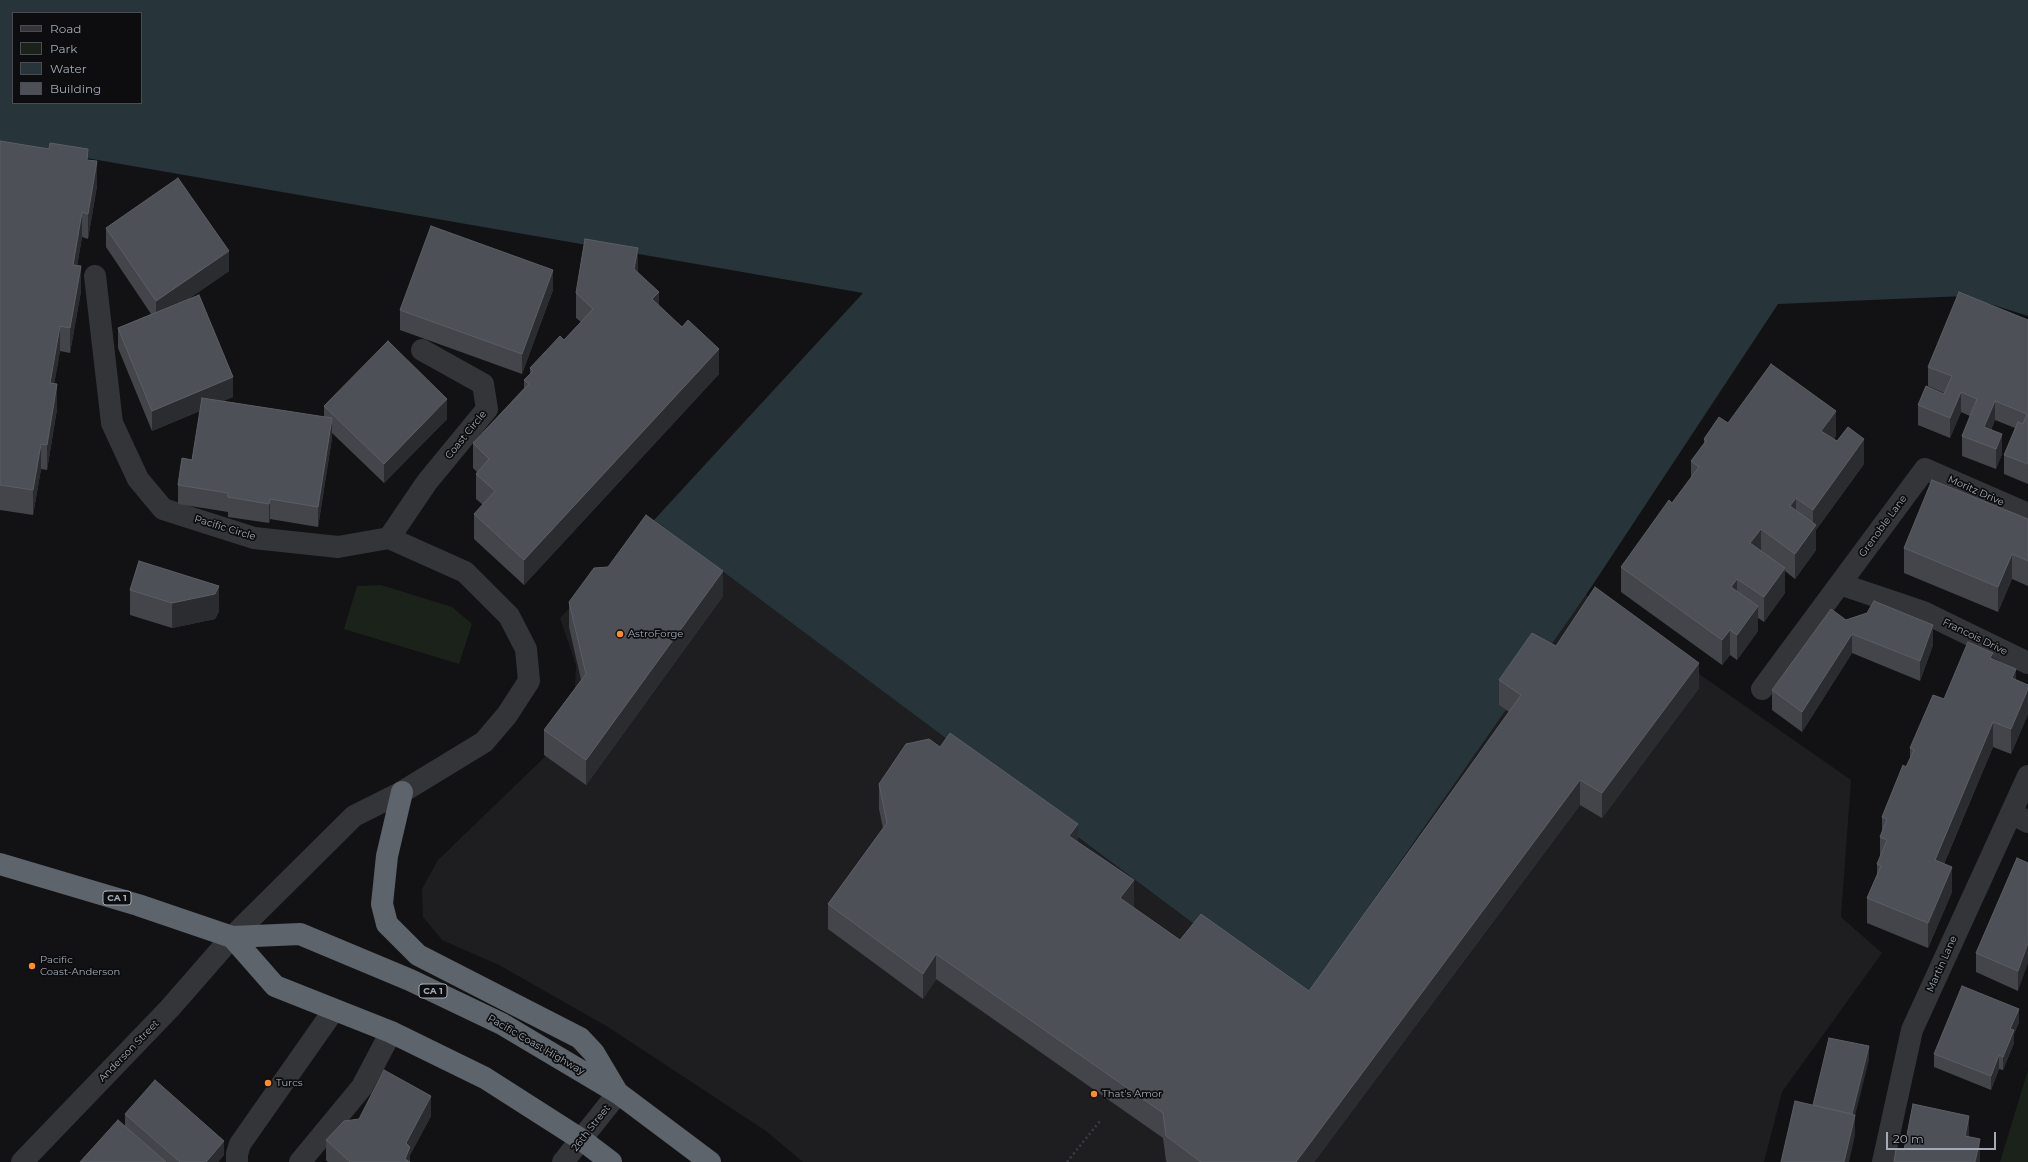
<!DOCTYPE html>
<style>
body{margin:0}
#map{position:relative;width:2028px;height:1162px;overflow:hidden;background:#121214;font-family:Montserrat,sans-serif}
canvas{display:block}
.legend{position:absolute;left:12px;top:12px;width:130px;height:92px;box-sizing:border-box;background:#0d0d0f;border:1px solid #494c52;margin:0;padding:5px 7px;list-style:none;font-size:12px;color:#a2abb6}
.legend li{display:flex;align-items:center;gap:8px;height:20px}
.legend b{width:20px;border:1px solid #494c52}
.scale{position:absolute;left:1886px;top:1132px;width:110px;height:18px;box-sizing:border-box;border:2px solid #a2abb6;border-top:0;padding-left:5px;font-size:12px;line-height:14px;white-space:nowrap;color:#a2abb6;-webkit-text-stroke:3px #0d0d0f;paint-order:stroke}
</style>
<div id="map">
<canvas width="2028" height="1162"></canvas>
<ul class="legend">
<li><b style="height:5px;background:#333539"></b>Road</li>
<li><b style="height:11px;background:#1a221a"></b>Park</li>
<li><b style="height:11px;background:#273439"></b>Water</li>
<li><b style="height:11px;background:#4d5056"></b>Building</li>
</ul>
<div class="scale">20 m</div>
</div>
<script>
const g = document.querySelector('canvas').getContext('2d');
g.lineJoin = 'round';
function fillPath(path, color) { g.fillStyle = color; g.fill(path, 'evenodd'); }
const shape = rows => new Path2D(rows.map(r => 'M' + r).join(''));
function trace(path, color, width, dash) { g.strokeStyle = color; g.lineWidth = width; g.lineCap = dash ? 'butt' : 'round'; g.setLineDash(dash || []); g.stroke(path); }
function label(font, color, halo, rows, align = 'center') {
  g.font = font + ' Montserrat,sans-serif'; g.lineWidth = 3.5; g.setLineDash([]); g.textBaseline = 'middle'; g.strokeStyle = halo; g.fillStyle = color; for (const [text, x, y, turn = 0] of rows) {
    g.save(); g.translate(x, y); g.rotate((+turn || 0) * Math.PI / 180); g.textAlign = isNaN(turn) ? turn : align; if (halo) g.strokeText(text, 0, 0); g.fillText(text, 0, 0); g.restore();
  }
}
fillPath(shape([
 [654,520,1301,1004,1586,595,1851,780,1841,917,1882,953,1782,1092,1764,1162,803,1162,766,1131,608,1027,499,965,442,940,423,917,422,889,438,860,551,751,574,705,576,665,560,618]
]), '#1e1e21');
fillPath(shape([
 [381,585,452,607,472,624,459,664,344,629,357,586],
 [2028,1070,2028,1162,2000,1162]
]), '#1a221a');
fillPath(shape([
 [0,0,2028,0,2028,316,1965,296,1778,304,1586,595,1301,1004,654,520,863,293,0,143],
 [13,13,141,13,141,103,13,103]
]), '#273439');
trace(shape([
 [1067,1162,1100,1121]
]), '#393c40', 2.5, [2, 3]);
trace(shape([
 [389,538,427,482,487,409,483,384,422,350],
 [1840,584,1923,612,2028,663],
 [1762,689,1925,469,2028,514],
 [2011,813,2028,822],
 [22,1162,170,1008,232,937,354,816,402,792,484,742,507,715,529,681,526,649,509,616,465,572,389,538,338,547,254,538,163,509,138,479,112,423,95,276],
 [237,1162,237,1154,240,1144,334,1010],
 [300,1162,362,1087,391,1032],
 [563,1162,618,1093],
 [1883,1162,1912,1030,2028,776]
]), '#333539', 22);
trace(shape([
 [402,792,387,856,382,904,387,924,418,955,580,1038,594,1053,616,1090],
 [0,864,138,905,232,937,300,934,410,980,502,1024,618,1093,710,1162],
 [232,937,275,986,391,1032,485,1078,582,1140,611,1162]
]), '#5e646b', 22);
fillPath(shape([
 [0,141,88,160,97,186,88,239,82,237,77,266,81,291,70,353,60,351,54,384,57,409,47,470,41,469,33,515,0,510],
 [106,228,229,271,187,300,233,397,223,401,324,417,324,406,447,419,384,483,332,433,332,438,318,527,270,519,269,523,228,517,228,512,178,504,178,485,192,460,200,411,152,431,118,348,118,328,151,314,106,247],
 [638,272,659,306,719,374,524,585,474,539,474,514,483,505,476,499,476,474,477,472,473,468,473,443,524,388,524,380,530,374,530,368,564,340,581,322,576,318,576,293],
 [553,290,522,374,400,330,400,310],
 [2028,320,2028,484,2004,474,2004,455,2015,428,1995,420,1991,430,2002,454,1996,469,1962,456,1962,436,1970,416,1961,412,1950,438,1918,425,1918,405,1944,394,1944,393,1928,386,1928,367],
 [1728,423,1836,436,1834,439,1864,464,1816,530,1816,550,1795,579,1785,571,1785,593,1764,622,1758,618,1758,631,1737,660,1730,655,1722,665,1621,592,1621,567,1672,503,1691,477,1691,461,1704,443,1704,439],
 [2028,519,2028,586,2012,579,1998,612,1904,573,1904,548],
 [608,567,723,596,586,785,544,755,544,730,581,680,569,627,569,602],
 [130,590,219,611,215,619,172,628,130,615],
 [1846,620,1933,645,1920,681,1852,653,1802,732,1772,710,1772,690],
 [1556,646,1699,688,1602,818,1580,805,1314,1162,1167,1162,1166,1161,1163,1138,936,979,923,999,828,929,828,904,883,828,879,809,879,784,1078,842,1134,906,1133,907,1180,940,1309,991,1509,712,1499,705,1499,680],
 [1993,659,2016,680,2028,685,2028,714,2011,754,1993,747,1944,864,1952,892,1928,948,1867,923,1867,898,1877,876,1877,864,1880,857,1880,837,1882,832,1882,817,1910,759,1910,748,1944,699],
 [2028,863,2018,991,1976,972,1976,953],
 [2019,1022,2014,1034,2014,1043,2003,1070,1999,1069,1991,1090,1934,1067,1934,1054],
 [125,1114,224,1155,218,1162,80,1162,125,1126],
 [431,1116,410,1155,410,1162,328,1162,326,1160,326,1140]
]), '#43454a');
fillPath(shape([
 [97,161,97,186,88,239,88,214],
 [82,212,82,237,73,290,73,265],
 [638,248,638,273,634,269],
 [229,251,229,271,156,321,156,301],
 [81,266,81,291,70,353,70,328],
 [553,270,553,290,522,374,522,354],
 [659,292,659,317,652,299],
 [60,326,60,351,50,408,50,383],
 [719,349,719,374,524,585,524,560],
 [233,377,233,397,152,431,152,411],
 [57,384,57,409,47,470,47,445],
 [1961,392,1961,412,1950,438,1950,418],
 [447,399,447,419,384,483,384,464],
 [1995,401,1995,420,1985,445,1984,427],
 [1836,411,1836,436,1821,456,1821,431],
 [332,418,332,438,318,527,318,507],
 [2002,434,2002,454,1996,469,1996,449],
 [1864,439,1864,464,1816,530,1816,550,1795,579,1795,554,1813,529,1813,510],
 [41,444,41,469,33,515,33,490],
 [1796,498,1796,523,1790,506],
 [270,499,270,519,269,523,269,504],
 [1761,529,1761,554,1750,543],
 [2012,554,2012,579,1998,612,1998,587],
 [1785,568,1785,593,1764,622,1764,597],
 [723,571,723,596,586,785,586,760],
 [1737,579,1737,604,1731,587],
 [219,586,219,611,215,619,172,628,172,603],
 [1758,606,1758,631,1737,660,1737,635],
 [1933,625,1933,645,1920,681,1920,661],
 [1730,630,1730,655,1722,665,1722,640],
 [1852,634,1852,653,1802,732,1802,712],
 [1993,653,1993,678,1990,658],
 [1699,663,1699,688,1602,818,1602,793],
 [2016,669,2016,694,2012,678],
 [2028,689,2028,714,2011,754,2011,729],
 [1993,722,1993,747,1935,885,1935,860],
 [1580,780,1580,805,1314,1162,1296,1162],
 [1078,824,1078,849,1069,836],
 [1952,867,1952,892,1928,948,1928,923],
 [1134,880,1134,906,1120,924,1120,898],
 [2028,943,2028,963,2018,991,2018,971],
 [936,954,936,979,923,999,923,974],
 [2019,1009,2019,1022,2014,1034,2014,1043,2003,1070,2003,1057,2010,1029],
 [1869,1046,1869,1060,1852,1128,1852,1114],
 [1999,1055,1999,1069,1991,1090,1991,1076],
 [431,1096,431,1116,410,1155,410,1162,405,1162,406,1143],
 [1855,1115,1855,1135,1849,1162,1844,1162],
 [1969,1116,1969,1136,1965,1156,1965,1136],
 [1980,1139,1980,1162,1975,1162],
 [224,1141,224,1155,218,1162,206,1162]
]), '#2b2c30');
const building = shape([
 [0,141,49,149,50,143,88,149,87,160,97,161,88,214,82,212,73,265,81,266,70,328,60,326,50,383,57,384,47,445,41,444,33,490,0,485,0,141],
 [178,178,229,251,156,301,106,228,178,178],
 [431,226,553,270,522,354,400,310,431,226],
 [585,239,638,248,634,269,659,292,652,299,682,327,688,320,719,349,524,560,474,514,495,491,476,474,489,459,473,443,529,384,524,380,533,371,530,368,560,336,564,340,593,309,576,293,585,239],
 [1959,292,2028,320,2028,464,2004,455,2018,422,2023,424,2027,414,1995,401,1984,427,2002,434,1996,449,1962,436,1977,399,1961,392,1950,418,1918,405,1926,386,1944,394,1952,376,1928,367,1959,292],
 [199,295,233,377,152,411,118,328,199,295],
 [388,341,447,399,384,464,324,406,388,341],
 [1771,364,1836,411,1821,431,1837,441,1848,427,1864,439,1813,510,1796,498,1790,506,1816,525,1795,554,1761,529,1750,543,1785,568,1764,597,1737,579,1731,587,1758,606,1737,635,1730,630,1722,640,1621,567,1669,500,1672,503,1699,467,1691,461,1706,441,1704,439,1719,417,1728,423,1771,364],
 [202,398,332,418,318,507,270,499,269,504,228,497,228,493,178,485,182,458,192,460,202,398],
 [1932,480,2028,519,2028,561,2012,554,1998,587,1904,548,1932,480],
 [646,515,723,571,586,760,544,730,586,674,569,602,594,568,608,567,646,515],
 [139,561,219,586,215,594,172,603,130,590,139,561],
 [1595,587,1699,663,1602,793,1580,780,1296,1162,1201,1162,1166,1136,1163,1113,936,954,923,974,828,904,887,823,879,784,906,744,929,739,940,747,950,733,1078,824,1069,836,1134,880,1120,898,1180,940,1201,914,1309,991,1521,695,1499,680,1532,633,1556,646,1595,587],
 [1874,601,1933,625,1920,661,1852,634,1802,712,1772,690,1831,609,1846,620,1867,613,1874,601],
 [1968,642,1993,653,1990,658,2016,669,2012,678,2028,685,2028,689,2011,729,1993,722,1935,860,1952,867,1928,923,1867,898,1881,866,1877,864,1887,840,1880,837,1887,819,1882,817,1903,765,1906,767,1914,750,1910,748,1933,695,1944,699,1968,642],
 [2017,858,2028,863,2028,943,2018,971,1976,953,2017,858],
 [1962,986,2019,1009,2010,1029,2014,1030,2003,1057,1999,1055,1991,1076,1934,1054,1962,986],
 [1829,1038,1869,1046,1852,1114,1813,1105,1829,1038],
 [384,1070,431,1096,406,1143,410,1147,405,1159,410,1162,350,1162,326,1140,344,1121,359,1119,384,1070],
 [155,1080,224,1141,206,1162,180,1162,125,1114,155,1080],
 [1795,1101,1855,1115,1844,1162,1781,1162,1795,1101],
 [1913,1104,1969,1116,1965,1136,1980,1139,1975,1162,1894,1162,1896,1149,1904,1150,1913,1104],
 [118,1120,166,1162,80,1162,118,1120]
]);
fillPath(building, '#4d5056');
trace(building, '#5b5e65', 1);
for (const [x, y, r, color] of [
 [620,634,4,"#ff8e1f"],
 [32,966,4,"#ff8e1f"],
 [268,1083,4,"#ff8e1f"],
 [1094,1094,4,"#ff8e1f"]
]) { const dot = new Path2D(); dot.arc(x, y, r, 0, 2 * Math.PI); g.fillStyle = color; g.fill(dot); trace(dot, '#0d0d0f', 1.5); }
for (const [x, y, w] of [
 [117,898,28],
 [433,991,28]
]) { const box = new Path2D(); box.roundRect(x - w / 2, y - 7, w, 14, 3); g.fillStyle = '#0d0d0f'; g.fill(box); trace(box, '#a2abb6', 1); }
label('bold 9px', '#a2abb6', null, [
 ["CA 1",117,898],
 ["CA 1",433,991]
]);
label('10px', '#a2abb6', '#0d0d0f', [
 ["Coast Circle",466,435,-51],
 ["Moritz Drive",1976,491,24],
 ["Grenoble Lane",1883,526,-54],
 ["Pacific Circle",225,528,17],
 ["Francois Drive",1975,637,26],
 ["Martin Lane",1942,964,-66],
 ["Pacific Coast Highway",536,1045,30],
 ["Anderson Street",129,1051,-46],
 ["26th Street",591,1128,-52]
]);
label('10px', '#a2abb6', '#0d0d0f', [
 ["AstroForge",628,634],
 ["Pacific",40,960],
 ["Coast-Anderson",40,972],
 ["Turcs",276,1083],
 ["That's Amor",1102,1094]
], 'left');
</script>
